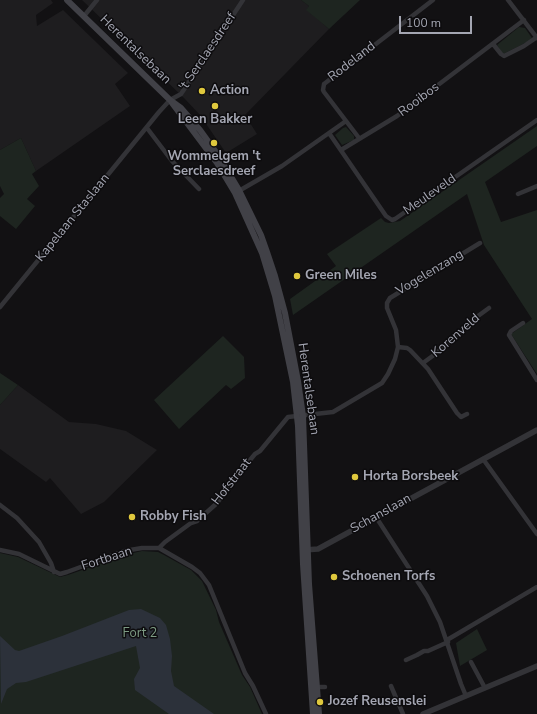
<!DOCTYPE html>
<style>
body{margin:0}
#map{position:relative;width:537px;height:714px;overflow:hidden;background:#121113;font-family:"Nunito Sans",sans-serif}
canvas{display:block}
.scale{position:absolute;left:399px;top:16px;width:73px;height:18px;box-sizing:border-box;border:2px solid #a4a6b2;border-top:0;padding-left:5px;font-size:12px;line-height:14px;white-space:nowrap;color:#a4a6b2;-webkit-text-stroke:3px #0d0c0e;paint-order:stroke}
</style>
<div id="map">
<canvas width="537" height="714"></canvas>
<div class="scale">100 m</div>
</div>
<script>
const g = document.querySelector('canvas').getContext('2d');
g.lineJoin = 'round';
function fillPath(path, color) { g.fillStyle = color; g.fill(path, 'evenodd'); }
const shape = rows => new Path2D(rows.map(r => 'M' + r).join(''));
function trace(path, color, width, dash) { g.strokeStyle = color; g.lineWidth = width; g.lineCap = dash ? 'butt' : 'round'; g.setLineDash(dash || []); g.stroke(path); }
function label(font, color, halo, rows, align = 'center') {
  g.font = font + ' "Nunito Sans",sans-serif'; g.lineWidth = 3; g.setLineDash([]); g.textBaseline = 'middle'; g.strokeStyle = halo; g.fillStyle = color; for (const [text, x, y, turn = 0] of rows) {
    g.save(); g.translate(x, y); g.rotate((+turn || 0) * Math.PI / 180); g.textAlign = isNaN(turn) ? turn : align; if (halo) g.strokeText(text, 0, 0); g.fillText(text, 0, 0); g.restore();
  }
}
fillPath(shape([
 [0,0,51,0,53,3,36,15,37,26,63,10,128,73,115,84,130,106,36,171,21,138,0,150],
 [82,0,301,0,309,6,307,10,329,29,245,115,257,134,226,153,200,115,184,98],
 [18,385,69,422,96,424,126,431,157,450,104,502,81,514,50,478,46,482,0,449,0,405]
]), '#1e1d1f');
fillPath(shape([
 [301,0,360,0,329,29,306,10,309,6],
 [519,27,525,28,532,38,531,40,503,54,497,45],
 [537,126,537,146,485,182,501,222,537,210,537,374,511,334,532,319,484,245,467,194,293,315,290,299,336,266,327,254,381,218,385,222,389,223,400,221],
 [346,127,354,136,354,140,342,145,335,135,343,128],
 [21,138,36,171,32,174,39,186,27,199,35,206,16,229,0,216,0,198,4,194,0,186,0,150],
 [223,336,244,357,245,378,231,389,226,385,179,429,154,400],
 [0,373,18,385,0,405],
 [142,551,158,552,164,555,191,570,202,581,216,610,219,622,242,675,250,687,262,714,0,714,0,553,18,557,60,577,68,575,125,555],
 [477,629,487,650,460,666,456,643]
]), '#1e2520');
fillPath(shape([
 [141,609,160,618,166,625,170,639,172,656,171,671,174,686,214,714,169,714,135,690,134,679,140,668,136,646,26,682,16,683,7,689,1,704,0,636,15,650,19,651,62,636,129,610]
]), '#2c313a');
trace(shape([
 [508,0,537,38],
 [84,16,97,0],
 [493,44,501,54,504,56,524,46,537,37],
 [147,128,172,161,199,189],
 [329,133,386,216,392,220,395,219,537,120],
 [359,138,324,92,323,90,324,84,433,0],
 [341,150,397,116,524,20],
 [237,192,282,166,346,121],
 [518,194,537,186],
 [0,307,159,112,170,100,181,94,243,0],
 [523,323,511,331,509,335,537,380],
 [398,347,407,348,410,350,428,369,457,413,461,417,467,414],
 [423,363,438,352,478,316,489,308],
 [483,459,537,534],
 [0,505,17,518,39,542,51,563,54,572],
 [376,517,427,596,440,622,461,684,466,696],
 [159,548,165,542,191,523,197,521,216,504,229,488,231,483,255,454,260,451,288,417,333,412,382,383,388,374,395,359,398,347,396,330,387,308,387,303,390,298,480,243],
 [0,550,19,554,60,574,67,572,124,551,142,548,159,548,192,567,200,573,209,585,245,673,253,686,266,714],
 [447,640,537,587],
 [406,660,417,655,424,651,428,651,448,642],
 [471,662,485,688],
 [391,686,403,714],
 [317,687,325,687]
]), '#333337', 4.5);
trace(shape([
 [304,550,318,549,537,430],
 [423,714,537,666]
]), '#333337', 5.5);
trace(shape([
 [67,0,170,100,181,108,200,130,218,155,239,190,261,235,267,252,275,276,285,313,298,381,303,416,309,584,319,714],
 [172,103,217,163,235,193,262,253,275,296,293,382,298,426,303,564,313,714]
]), '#414147', 6);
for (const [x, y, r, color] of [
 [202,91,4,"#dfc83d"],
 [215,106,4,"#dfc83d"],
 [214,143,4,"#dfc83d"],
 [297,276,4,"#dfc83d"],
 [355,477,4,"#dfc83d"],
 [132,517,4,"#dfc83d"],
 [334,577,4,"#dfc83d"],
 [320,702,4,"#dfc83d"]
]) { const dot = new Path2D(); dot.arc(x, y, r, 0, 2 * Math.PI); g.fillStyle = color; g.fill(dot); trace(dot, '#0d0c0e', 1.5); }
label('13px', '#a4a6b2', '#0d0c0e', [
 ["Herentalsebaan",135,50,44],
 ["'t Serclaesdreef",208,52,-56],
 ["Rodeland",352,62,-38],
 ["Rooibos",419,100,-37],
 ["Meuleveld",430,195,-35],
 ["Kapelaan Staslaan",73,218,-51],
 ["Vogelenzang",430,273,-31],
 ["Korenveld",456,336,-41],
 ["Herentalsebaan",308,389,82],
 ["Hofstraat",232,482,-52],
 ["Schanslaan",381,514,-29],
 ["Fortbaan",107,559,-18]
]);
label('bold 13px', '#a4a6b2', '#0d0c0e', [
 ["Action",210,91],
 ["Leen Bakker",215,120,"center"],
 ["Wommelgem 't",214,157,"center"],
 ["Serclaesdreef",214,172,"center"],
 ["Green Miles",305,276],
 ["Horta Borsbeek",363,477],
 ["Robby Fish",140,517],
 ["Schoenen Torfs",342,577],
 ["Jozef Reusenslei",328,702]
], 'left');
label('13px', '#7d9b84', '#0d0c0e', [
 ["Fort 2",140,634]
]);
</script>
